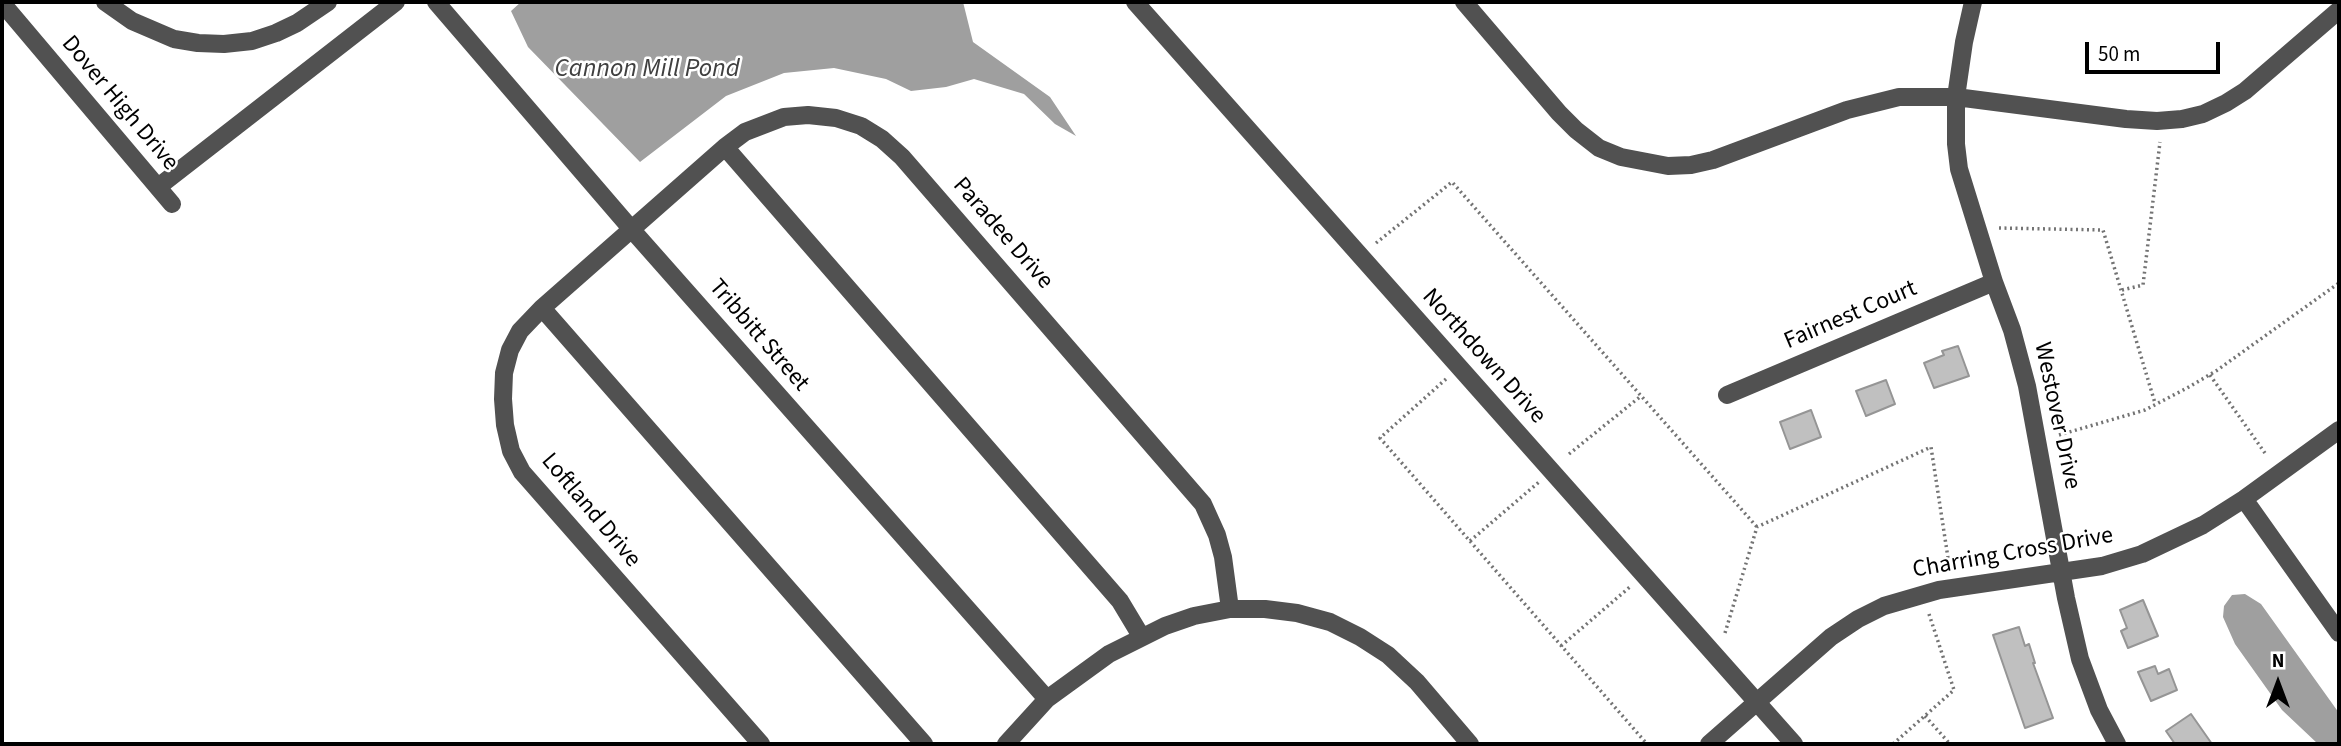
<!DOCTYPE html>
<style>
body{margin:0}
#map{position:relative;width:2341px;height:746px;overflow:hidden;background:#fff;font-family:"Source Sans 3",sans-serif}
canvas{display:block}
.frame{position:absolute;inset:0;border:4px solid #000;pointer-events:none}
.north{position:absolute;left:2243px;top:648px;width:70px;height:70px;-webkit-text-stroke:5px #fff;paint-order:stroke;rotate:0deg;font-size:19px;font-weight:700;line-height:28px;text-align:center;color:#000}
.north::after{content:'';display:block;margin:auto;width:24px;height:32px;background:#000;clip-path:polygon(50% 0,100% 100%,50% 72%,0 100%)}
.scale{position:absolute;left:2085px;top:42px;width:135px;height:32px;box-sizing:border-box;border:4px solid #000;border-top:0;padding-left:9px;font-size:21px;line-height:24px;white-space:nowrap;color:#000;-webkit-text-stroke:5px #fff;paint-order:stroke}
</style>
<div id="map">
<canvas width="2341" height="746"></canvas>
<div class="frame"></div>
<div class="north">N</div>
<div class="scale">50 m</div>
</div>
<script>
const g = document.querySelector('canvas').getContext('2d');
g.lineJoin = 'round';
function fillPath(path, color) { g.fillStyle = color; g.fill(path, 'evenodd'); }
const shape = rows => new Path2D(rows.map(r => 'M' + r).join(''));
function trace(path, color, width, dash) { g.strokeStyle = color; g.lineWidth = width; g.lineCap = dash ? 'butt' : 'round'; g.setLineDash(dash || []); g.stroke(path); }
function label(font, color, halo, rows, align = 'center') {
  g.font = font + ' "Source Sans 3",sans-serif'; g.lineWidth = 5; g.setLineDash([]); g.textBaseline = 'middle'; g.strokeStyle = halo; g.fillStyle = color; for (const [text, x, y, turn = 0] of rows) {
    g.save(); g.translate(x, y); g.rotate((+turn || 0) * Math.PI / 180); g.textAlign = isNaN(turn) ? turn : align; if (halo) g.strokeText(text, 0, 0); g.fillText(text, 0, 0); g.restore();
  }
}
fillPath(shape([
 [521,2,963,2,973,42,1050,97,1076,136,1055,124,1024,94,974,79,946,87,911,91,886,79,834,68,784,73,726,96,640,162,528,47,511,11],
 [2245,594,2261,604,2339,713,2339,744,2318,744,2282,710,2235,644,2223,617,2224,606,2232,595]
]), '#9f9f9f');
const building = shape([
 [1958,346,1969,376,1934,388,1924,363,1944,355,1942,351,1958,346],
 [1886,380,1895,404,1866,416,1856,391,1886,380],
 [1811,410,1821,437,1790,449,1780,422,1811,410],
 [2143,600,2158,636,2128,648,2121,631,2127,628,2120,610,2143,600],
 [2019,627,2025,646,2029,644,2035,663,2033,663,2053,718,2025,728,1993,635,2019,627],
 [2155,666,2158,674,2169,669,2177,690,2151,701,2138,672,2155,666],
 [2191,714,2212,744,2175,744,2166,731,2191,714]
]);
fillPath(building, '#c0c0c0');
trace(building, '#959595', 2);
trace(shape([
 [1999,228,2103,230,2155,403],
 [1376,243,1452,182,1757,527],
 [2122,290,2143,285,2160,142],
 [2210,375,2267,456],
 [1446,379,1380,438,1647,744],
 [2059,435,2145,410,2187,388,2216,371,2339,283],
 [1569,454,1641,396],
 [1470,541,1539,482],
 [1725,633,1757,527,1931,447,1950,571],
 [1561,646,1631,586],
 [1925,716,1950,744],
 [1893,744,1954,690,1929,614]
]), '#737373', 3.5, [2, 3.5]);
trace(shape([
 [105,2,132,21,174,39,198,43,224,44,252,41,276,33,297,23,328,2],
 [436,2,633,231,1047,699],
 [1135,2,1794,744],
 [1464,2,1559,113,1576,130,1599,148,1621,157,1668,166,1691,165,1713,160,1847,110,1899,97,1956,97,2126,119,2157,121,2182,119,2203,114,2226,103,2245,91,2339,10],
 [1973,2,1964,42,1956,97,1956,144,1959,169,1994,282,2012,330,2027,386,2066,598,2080,659,2099,710,2117,744],
 [2,3,172,204],
 [725,147,1120,601,1141,636],
 [158,187,396,2],
 [542,308,924,744],
 [1727,395,1994,282],
 [2244,499,2339,633],
 [761,744,522,472,511,451,505,425,503,399,504,373,510,350,520,331,542,308,725,147,745,132,784,117,808,115,836,118,861,126,882,139,902,157,1203,504,1217,535,1223,557,1230,609],
 [1006,744,1047,699,1109,654,1165,626,1194,616,1230,609,1265,609,1297,613,1330,622,1360,637,1388,655,1417,682,1470,744],
 [1709,744,1831,637,1858,619,1884,606,1939,590,2102,566,2142,554,2203,525,2244,499,2339,430]
]), '#515151', 18);
label('24px', '#000', '#fff', [
 ["Dover High Drive",119,104,50],
 ["Paradee Drive",1002,234,49],
 ["Fairnest Court",1851,316,-23],
 ["Tribbitt Street",758,336,49],
 ["Northdown Drive",1483,357,48],
 ["Westover Drive",2056,416,78],
 ["Loftland Drive",590,511,50],
 ["Charring Cross Drive",2013,554,-10]
]);
label('italic 26px', '#404040', '#fff', [
 ["Cannon Mill Pond",647,70]
]);
</script>
